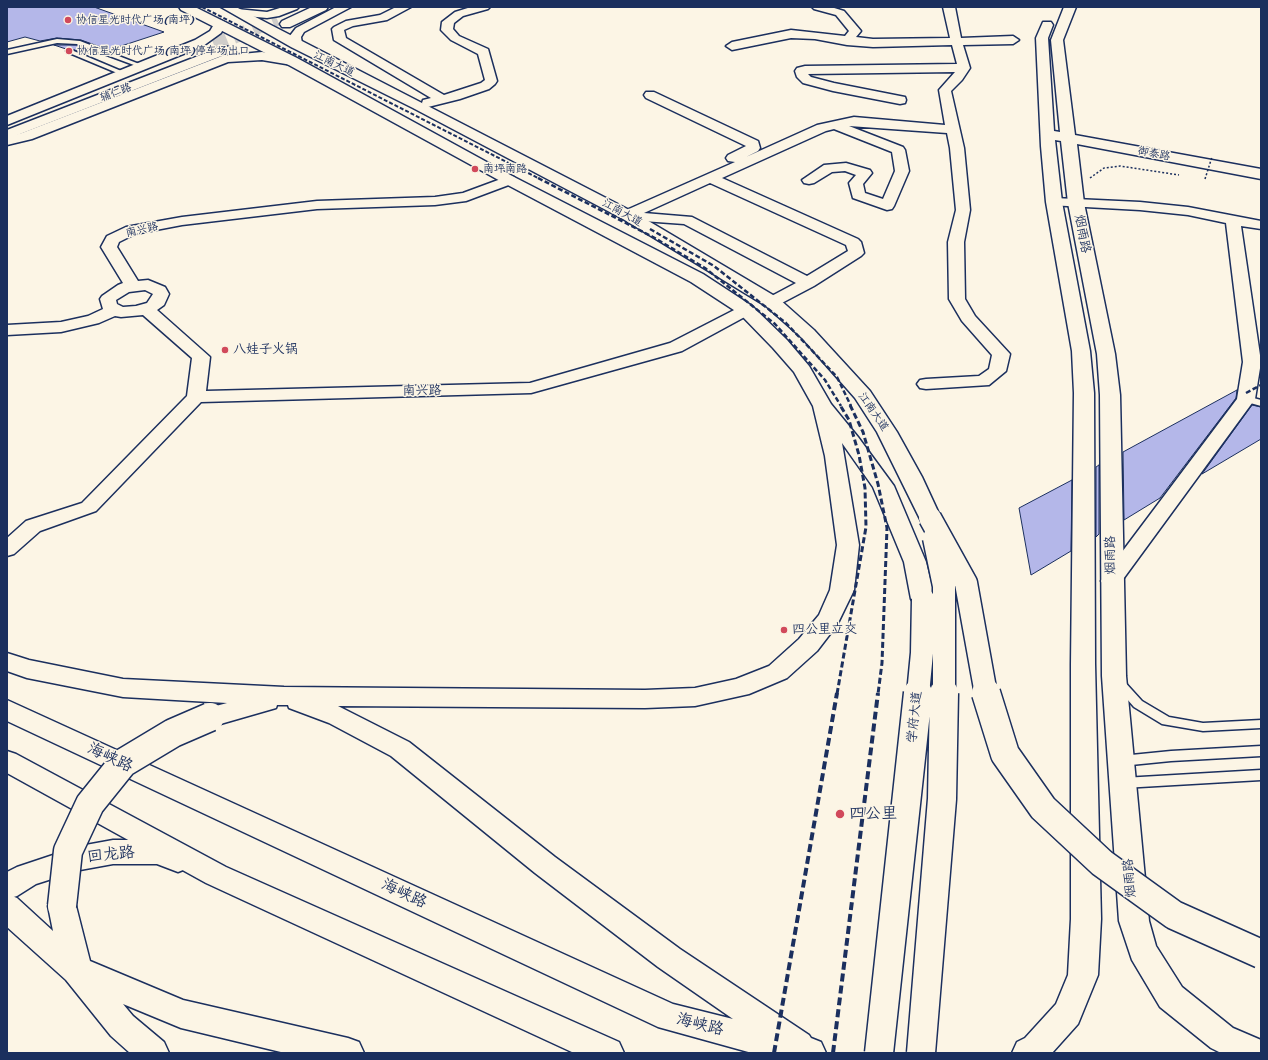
<!DOCTYPE html>
<meta charset="utf-8">
<style>
body{margin:0}
#map{position:relative;width:1268px;height:1060px;overflow:hidden;background:#fcf5e5;font-family:Sriracha,sans-serif}
canvas{display:block}
.frame{position:absolute;inset:0;border:8px solid #1b2f5e;pointer-events:none}
</style>
<div id="map">
<canvas width="1268" height="1060"></canvas>
<div class="frame"></div>
</div>
<script>
const g = document.querySelector('canvas').getContext('2d');
g.lineJoin = 'round';
function fillPath(path, color) { g.fillStyle = color; g.fill(path, 'evenodd'); }
const shape = rows => new Path2D(rows.map(r => 'M' + r).join(''));
function trace(path, color, width, dash) { g.strokeStyle = color; g.lineWidth = width; g.lineCap = dash ? 'butt' : 'round'; g.setLineDash(dash || []); g.stroke(path); }
function label(font, color, halo, rows, align = 'center') {
  g.font = font + ' Sriracha,"LXGW WenKai TC",sans-serif'; g.lineWidth = 3; g.setLineDash([]); g.textBaseline = 'middle'; g.strokeStyle = halo; g.fillStyle = color; for (const [text, x, y, turn = 0] of rows) {
    g.save(); g.translate(x, y); g.rotate((+turn || 0) * Math.PI / 180); g.textAlign = isNaN(turn) ? turn : align; if (halo) g.strokeText(text, 0, 0); g.fillText(text, 0, 0); g.restore();
  }
}
const building = shape([
 [7,7,94,7,164,32,109,50,81,40,57,38,40,41,25,37,7,42,7,7],
 [54,45,77,45,99,54,79,52,70,48,66,49,54,45],
 [1237,390,1236,398,1160,498,1124,520,1123,452,1237,390],
 [1252,405,1261,407,1261,439,1202,474,1252,405],
 [1099,465,1099,534,1096,537,1096,467,1099,465],
 [1072,480,1071,551,1031,575,1019,508,1072,480]
]);
fillPath(building, '#b4b7e9');
trace(building, '#1b2f5e', 1);
trace(shape([
 [214,45,277,19]
]), '#cfcdca', 14, [14, 7]);
const service = shape([
 [57,39,80,41,147,67,142,68,77,44,57,43,7,54,7,50,57,39],
 [69,49,126,73,127,74,122,75,67,52,66,51,69,49],
 [1246,396,1261,400,1261,406,1243,401,1242,399,1246,396],
 [1118,678,1122,679,1142,701,1169,717,1203,723,1261,720,1261,728,1203,731,1162,724,1134,707,1112,682,1114,679,1118,678],
 [1261,746,1261,756,1171,761,1121,766,1117,764,1115,761,1117,758,1121,756,1171,751,1261,746],
 [1261,770,1261,780,1123,788,1119,786,1117,783,1119,780,1123,778,1261,770]
]);
const minor = shape([
 [283,7,299,7,297,9,279,16,267,18,237,15,231,12,237,9,267,12,283,7],
 [336,7,351,7,304,32,301,37,302,44,300,47,292,47,289,37,296,28,336,7],
 [396,7,411,7,387,20,353,26,344,30,346,38,444,95,481,83,485,80,478,54,451,40,441,30,442,22,455,12,471,7,490,7,488,9,463,16,454,23,453,29,459,36,488,49,497,81,495,84,489,89,460,99,428,107,423,106,422,103,423,100,431,98,334,40,332,29,334,27,346,21,380,15,396,7],
 [812,7,831,7,844,11,861,31,856,37,873,39,950,38,943,7,955,7,961,38,1013,36,1019,40,1013,44,963,45,970,68,962,80,951,91,964,148,970,210,964,242,965,299,975,316,1010,354,1006,371,989,385,926,389,920,388,917,384,920,380,926,379,979,376,989,369,992,355,962,321,949,299,948,242,956,210,950,148,947,133,849,126,903,147,905,150,909,171,894,206,892,209,887,210,853,198,849,183,856,175,845,171,832,172,814,183,809,184,804,183,802,180,824,165,846,163,870,170,872,173,863,184,865,193,883,199,895,171,892,152,834,129,826,131,722,178,858,239,861,242,864,253,861,256,814,286,778,305,772,307,766,305,764,302,766,299,796,283,684,224,629,220,622,218,620,215,622,212,735,162,728,161,726,158,728,155,746,146,646,98,644,95,646,92,654,92,758,141,760,148,758,151,746,157,817,125,854,117,945,125,939,90,955,72,808,74,811,77,834,83,905,97,906,100,905,103,900,104,833,91,803,83,797,77,795,71,797,68,805,66,957,64,952,45,873,47,847,45,815,39,791,38,732,50,726,46,732,42,791,30,845,36,849,31,836,15,814,9,812,7],
 [710,183,846,245,848,251,807,276,692,217,644,213,710,183],
 [220,20,226,23,221,33,203,46,7,125,7,116,195,40,210,31,216,21,220,20],
 [262,52,292,57,298,61,292,65,262,60,228,62,32,139,7,145,7,137,22,133,222,56,262,52],
 [509,176,514,177,516,180,514,183,466,201,435,205,317,209,182,225,135,234,119,242,117,247,138,281,148,280,165,287,169,294,164,305,157,310,210,357,206,391,530,383,670,343,740,307,746,305,752,307,754,310,752,313,682,351,531,393,201,402,96,511,40,531,14,554,7,556,7,538,26,521,82,503,187,396,192,358,143,315,121,317,115,316,99,323,61,332,7,335,7,325,61,322,88,316,103,309,100,299,102,296,118,285,123,283,101,247,107,236,126,227,182,217,317,201,435,197,463,193,509,176],
 [145,290,153,294,147,303,136,306,123,307,117,304,116,300,129,292,145,290],
 [1054,198,1140,202,1188,207,1261,221,1261,229,1241,226,1261,362,1255,399,1118,586,1111,588,1104,586,1101,581,1104,576,1237,399,1243,362,1226,223,1188,215,1140,210,1049,205,1047,202,1049,199,1054,198]
]);
const secondary = shape([
 [312,7,328,7,326,10,290,27,282,27,280,24,282,21,312,7],
 [1064,7,1076,7,1063,40,1075,135,1261,169,1261,179,1077,144,1084,203,1115,354,1120,395,1126,676,1149,921,1156,946,1182,987,1233,1028,1261,1040,1261,1053,1221,1053,1211,1048,1160,1007,1132,960,1119,921,1102,676,1100,395,1097,354,1068,203,1061,141,1055,140,1062,202,1090,351,1094,393,1095,664,1101,919,1098,975,1078,1024,1052,1053,1012,1053,1017,1042,1025,1038,1056,1004,1068,975,1071,919,1071,664,1074,393,1072,351,1046,202,1041,146,1036,38,1043,22,1051,22,1053,25,1048,38,1054,131,1060,132,1051,40,1064,7],
 [224,46,229,47,231,50,229,53,7,139,7,130,224,46],
 [113,840,159,840,188,852,192,860,188,868,178,872,157,864,113,864,80,870,36,884,17,896,7,899,7,872,17,867,80,846,113,840]
]);
const trunk = shape([
 [179,7,195,7,297,58,514,177,703,274,752,306,787,340,809,366,831,404,858,437,894,486,926,562,935,599,931,605,923,607,915,605,911,599,904,562,873,487,842,443,859,545,854,590,837,625,817,651,787,678,749,694,695,706,645,708,338,706,409,742,555,857,680,949,809,1035,811,1038,821,1042,826,1053,752,1053,658,1027,7,721,7,700,673,1004,733,1019,658,967,535,873,391,756,329,723,289,708,288,705,277,705,276,708,210,727,201,724,197,717,201,710,227,703,123,697,27,678,7,671,7,653,29,660,123,679,284,687,645,690,695,688,736,679,769,666,799,639,819,615,830,590,837,545,825,456,813,406,794,372,773,348,740,314,691,282,504,183,287,64,181,10,179,7],
 [221,7,236,7,635,213,778,298,814,330,870,391,897,432,922,477,941,518,938,523,930,525,922,523,877,432,855,398,802,338,766,306,623,219,413,108,291,47,221,7],
 [7,751,16,754,226,867,619,1042,624,1053,574,1053,206,883,7,773,7,751],
 [7,894,17,898,53,931,48,906,52,897,62,894,72,897,76,906,90,961,183,1000,348,1038,359,1042,364,1053,285,1053,181,1028,123,1004,133,1016,164,1042,169,1053,130,1053,111,1036,66,980,7,927,7,894]
]);
trace(service, '#1b2f5e', 3);
trace(minor, '#1b2f5e', 3);
trace(secondary, '#1b2f5e', 3);
trace(trunk, '#1b2f5e', 3);
trace(shape([
 [1090,178,1104,168,1120,166,1179,175]
]), '#1b2f5e', 1.5, [2, 2]);
fillPath(service, '#fcf5e5');
fillPath(minor, '#fcf5e5');
fillPath(secondary, '#fcf5e5');
fillPath(trunk, '#fcf5e5');
trace(shape([
 [202,7,540,179]
]), '#1b2f5e', 2, [4, 2]);
trace(shape([
 [538,178,653,237,705,268,775,324,825,380,841,406],
 [650,229,714,266,786,323,837,377,851,406],
 [1246,393,1261,385]
]), '#1b2f5e', 2.5, [5, 2.5]);
trace(shape([
 [850,405,863,432,878,484,887,528,882,663,878,694],
 [837,694,866,527,865,488,859,455,849,420,840,405]
]), '#1b2f5e', 3, [6, 3]);
trace(shape([
 [774,1053,837,693],
 [833,1053,878,693]
]), '#1b2f5e', 4, [8, 4]);
const trunkBridgeFar1 = shape([
 [930,518,966,583,986,694],
 [934,538,944,586,944,694],
 [918,694,922,653,923,599]
]);
const trunkBridge = shape([
 [986,693,1005,754,1043,808,1102,863,1174,915,1261,954],
 [62,906,68,851,90,804,123,763,173,733,210,717],
 [879,1053,918,693],
 [921,1053,942,799,944,693]
]);
trace(trunkBridgeFar1, '#1b2f5e', 25, []);
trace(trunkBridge, '#1b2f5e', 31, []);
trace(shape([
 [1205,179,1212,157]
]), '#1b2f5e', 1.5, [2, 2]);
trace(trunkBridgeFar1, '#fcf5e5', 22);
trace(trunkBridge, '#fcf5e5', 28);
for (const [x, y, r, color] of [
 [68,20,4,"#d1495b"],
 [69,51,4,"#d1495b"],
 [475,169,4,"#d1495b"],
 [225,350,4,"#d1495b"],
 [784,630,4,"#d1495b"],
 [840,814,5,"#d1495b"]
]) { const dot = new Path2D(); dot.arc(x, y, r, 0, 2 * Math.PI); g.fillStyle = color; g.fill(dot); trace(dot, '#fcf5e5', 1.5); }
label('11px', '#1b2f5e', '#fcf5e5', [
 ["协信星光时代广场(南坪)",76,20],
 ["协信星光时代广场(南坪)停车场出口",77,51],
 ["南坪南路",483,169]
], 'left');
label('11px', '#1b2f5e', '#fcf5e5', [
 ["江南大道",334,64,26],
 ["辅仁路",116,93,-21],
 ["御泰路",1154,154,11],
 ["江南大道",622,213,29],
 ["南兴路",142,230,-13],
 ["江南大道",873,412,55]
]);
label('13px', '#1b2f5e', '#fcf5e5', [
 ["烟雨路",1082,234,79],
 ["南兴路",422,391,-1],
 ["烟雨路",1111,555,-91],
 ["学府大道",915,717,-84],
 ["烟雨路",1130,878,-95]
]);
label('13px', '#1b2f5e', '#fcf5e5', [
 ["八娃子火锅",233,350],
 ["四公里立交",792,630]
], 'left');
label('16px', '#1b2f5e', '#fcf5e5', [
 ["海峡路",110,758,25],
 ["回龙路",111,855,-6],
 ["海峡路",404,894,25],
 ["海峡路",700,1025,14]
]);
label('16px', '#1b2f5e', '#fcf5e5', [
 ["四公里",849,814]
], 'left');
</script>
